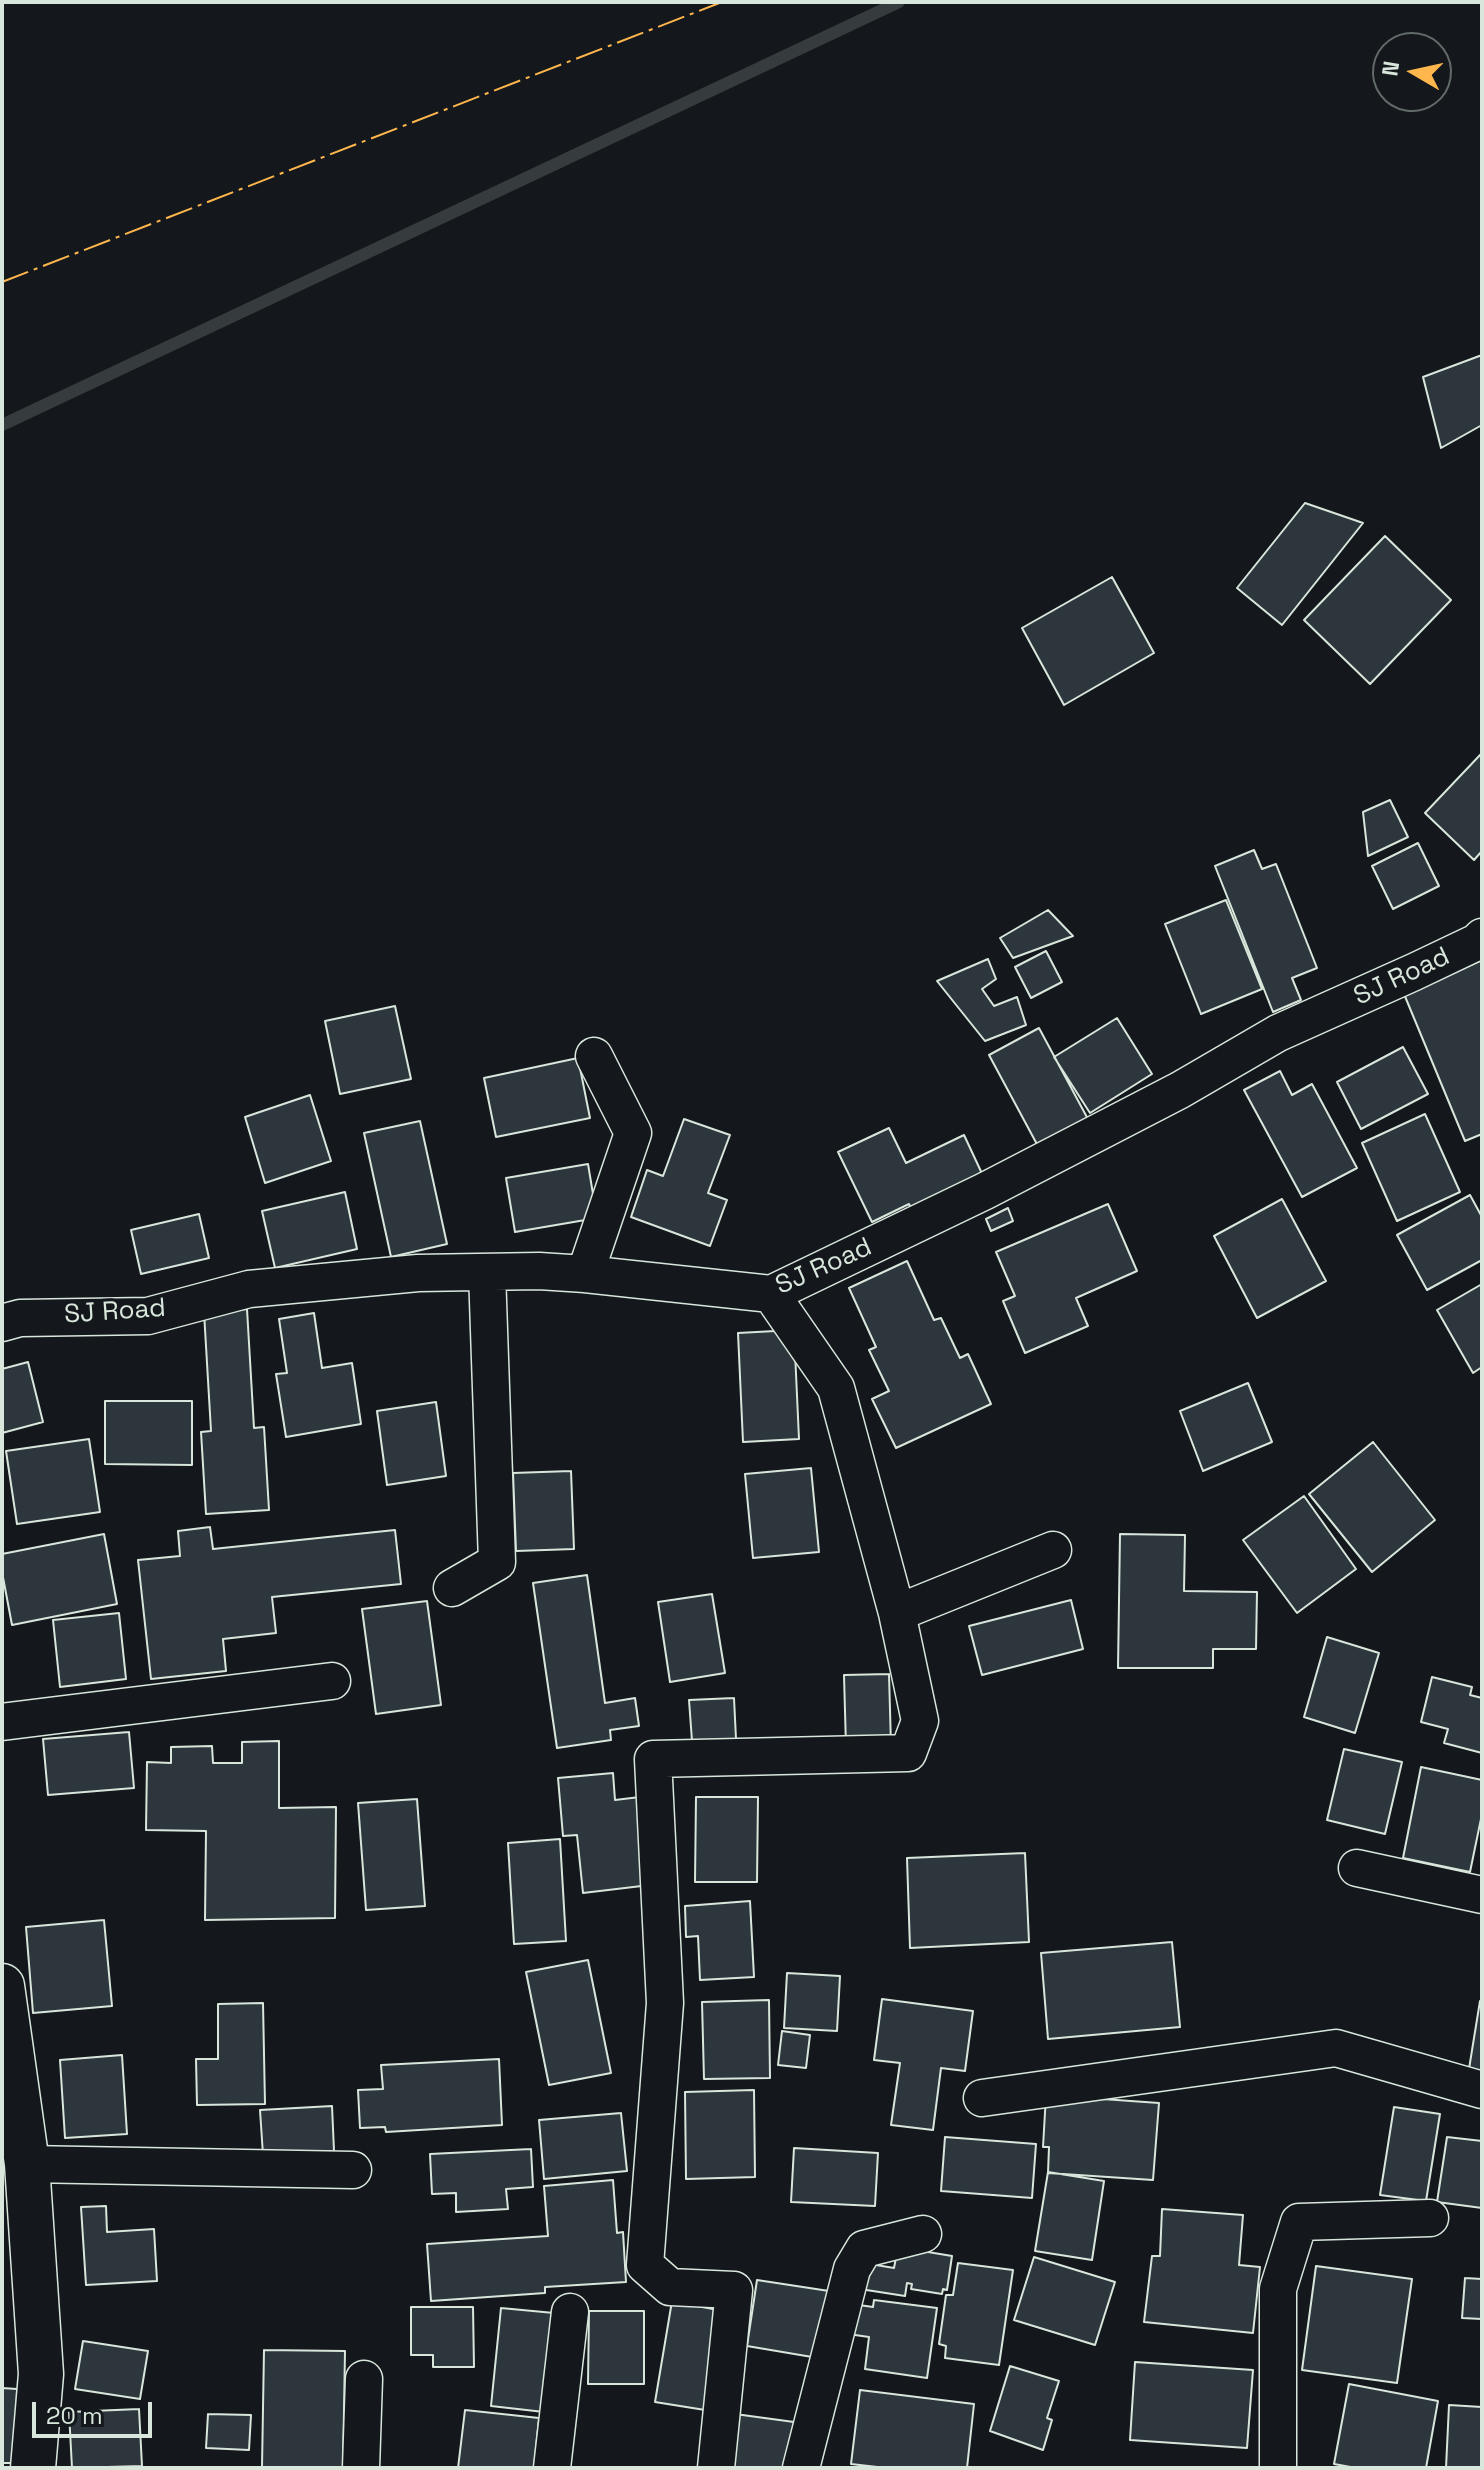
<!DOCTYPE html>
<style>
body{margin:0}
#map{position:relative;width:1484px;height:2470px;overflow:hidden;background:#14181c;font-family:"Space Grotesk",sans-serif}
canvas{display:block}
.frame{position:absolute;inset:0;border:4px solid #d8e6dc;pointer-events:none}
.north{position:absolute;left:1372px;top:32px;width:80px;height:80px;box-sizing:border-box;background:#14181c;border:2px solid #626a69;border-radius:50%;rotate:279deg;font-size:22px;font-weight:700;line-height:32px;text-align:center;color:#d8e6dc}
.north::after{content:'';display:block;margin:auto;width:28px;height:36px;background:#ffb74d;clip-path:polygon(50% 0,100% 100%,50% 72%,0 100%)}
.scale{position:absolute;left:32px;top:2402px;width:120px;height:36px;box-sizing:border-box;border:4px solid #d8e6dc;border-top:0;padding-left:10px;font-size:24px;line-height:28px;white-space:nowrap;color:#d8e6dc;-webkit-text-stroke:6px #14181c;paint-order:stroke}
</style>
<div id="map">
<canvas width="1484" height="2470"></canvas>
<div class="frame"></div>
<div class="north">N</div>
<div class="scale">20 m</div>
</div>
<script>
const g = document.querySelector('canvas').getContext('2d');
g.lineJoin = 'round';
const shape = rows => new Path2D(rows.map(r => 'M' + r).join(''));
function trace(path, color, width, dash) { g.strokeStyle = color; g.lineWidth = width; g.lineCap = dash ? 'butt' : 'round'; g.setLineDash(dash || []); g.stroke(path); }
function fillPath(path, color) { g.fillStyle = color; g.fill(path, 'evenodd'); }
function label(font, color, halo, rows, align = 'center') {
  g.font = font + ' "Space Grotesk",sans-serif'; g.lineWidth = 6; g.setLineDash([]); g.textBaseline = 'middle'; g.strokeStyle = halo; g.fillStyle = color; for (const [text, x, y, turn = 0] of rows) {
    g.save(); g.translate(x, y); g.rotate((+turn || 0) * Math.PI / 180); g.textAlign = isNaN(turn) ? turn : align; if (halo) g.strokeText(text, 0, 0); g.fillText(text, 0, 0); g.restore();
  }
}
trace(shape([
 [2,425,899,2]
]), '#363b3e', 12);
const building = shape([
 [1482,355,1482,425,1441,448,1423,377,1482,355],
 [1305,503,1363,523,1282,625,1237,588,1305,503],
 [1385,536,1451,600,1370,684,1304,620,1385,536],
 [1112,577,1154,653,1064,705,1022,628,1112,577],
 [1481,754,1482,851,1474,860,1425,813,1481,754],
 [1390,800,1408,837,1368,856,1363,812,1390,800],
 [1418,843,1439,886,1393,909,1372,866,1418,843],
 [1254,850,1262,869,1276,864,1317,968,1292,978,1301,1000,1273,1012,1215,866,1254,850],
 [1226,900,1262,989,1201,1014,1165,924,1226,900],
 [1048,910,1073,936,1013,958,1000,938,1048,910],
 [1046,951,1062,982,1031,998,1015,967,1046,951],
 [988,959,996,979,982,989,994,1006,1017,997,1026,1025,985,1041,937,981,988,959],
 [1482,960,1482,1134,1465,1141,1404,994,1482,960],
 [395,1006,411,1079,340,1094,325,1021,395,1006],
 [1117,1018,1152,1074,1090,1113,1054,1057,1117,1018],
 [1039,1028,1089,1121,1039,1148,989,1055,1039,1028],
 [1403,1047,1428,1094,1361,1129,1337,1082,1403,1047],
 [578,1058,590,1118,496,1137,484,1078,578,1058],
 [1280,1071,1292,1095,1312,1084,1357,1168,1302,1197,1244,1090,1280,1071],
 [310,1095,331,1161,265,1183,245,1117,310,1095],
 [1425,1114,1460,1192,1397,1221,1362,1143,1425,1114],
 [684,1119,730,1135,708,1193,727,1200,710,1246,631,1217,647,1170,663,1176,684,1119],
 [420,1121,447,1244,391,1257,364,1133,420,1121],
 [889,1128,906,1163,964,1135,985,1180,914,1214,909,1204,872,1222,838,1152,889,1128],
 [588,1164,597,1218,515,1232,506,1178,588,1164],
 [345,1192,357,1249,275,1268,262,1211,345,1192],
 [1470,1195,1482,1217,1482,1260,1427,1290,1397,1235,1470,1195],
 [1282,1199,1326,1281,1257,1318,1214,1236,1282,1199],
 [1108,1204,1137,1271,1076,1298,1088,1326,1025,1353,1003,1301,1015,1296,996,1252,1108,1204],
 [1008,1208,1013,1221,991,1231,986,1219,1008,1208],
 [199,1214,209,1258,141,1274,131,1230,199,1214],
 [907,1261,934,1320,941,1318,960,1358,968,1354,991,1404,896,1448,872,1399,889,1391,869,1350,876,1347,849,1288,907,1261],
 [1482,1284,1482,1367,1473,1373,1437,1310,1482,1284],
 [247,1309,254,1428,264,1427,269,1510,206,1514,201,1432,211,1431,204,1312,247,1309],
 [314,1313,322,1368,352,1363,361,1424,286,1437,276,1374,287,1373,279,1319,314,1313],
 [794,1330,799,1439,743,1442,738,1333,794,1330],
 [28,1362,43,1422,2,1433,2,1369,28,1362],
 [1248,1383,1272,1442,1203,1471,1180,1411,1248,1383],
 [105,1401,192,1401,192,1465,105,1464,105,1401],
 [436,1402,446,1476,387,1485,377,1411,436,1402],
 [89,1439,100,1512,17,1524,6,1451,89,1439],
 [1373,1442,1435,1520,1372,1572,1309,1494,1373,1442],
 [811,1468,819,1552,753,1558,745,1474,811,1468],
 [571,1471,574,1549,516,1551,513,1473,571,1471],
 [1304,1496,1356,1569,1297,1613,1243,1540,1304,1496],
 [210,1527,213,1549,395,1530,401,1584,272,1597,276,1633,223,1639,226,1671,151,1679,138,1560,180,1556,178,1531,210,1527],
 [104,1534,117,1604,12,1625,2,1572,2,1554,104,1534],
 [1120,1534,1185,1535,1184,1591,1257,1592,1256,1649,1213,1649,1213,1668,1118,1668,1120,1534],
 [587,1575,605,1703,635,1698,639,1726,610,1730,611,1740,557,1748,533,1583,587,1575],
 [712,1594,725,1673,670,1682,658,1602,712,1594],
 [1071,1600,1083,1649,982,1675,969,1626,1071,1600],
 [427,1601,441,1705,376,1714,362,1609,427,1601],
 [119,1613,126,1679,60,1687,53,1620,119,1613],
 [1327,1637,1379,1653,1355,1733,1304,1717,1327,1637],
 [889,1674,891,1746,846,1747,844,1675,889,1674],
 [1432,1677,1472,1687,1470,1695,1482,1698,1482,1753,1444,1743,1448,1729,1421,1722,1432,1677],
 [734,1698,736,1739,692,1741,689,1700,734,1698],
 [129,1732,134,1788,48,1795,43,1739,129,1732],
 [279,1741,279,1808,336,1807,335,1918,205,1920,206,1831,146,1830,147,1762,171,1763,171,1747,212,1746,213,1763,242,1763,242,1742,279,1741],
 [1344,1749,1402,1762,1385,1834,1327,1820,1344,1749],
 [1421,1767,1482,1780,1482,1814,1470,1872,1403,1858,1421,1767],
 [613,1773,615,1800,640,1797,650,1885,583,1893,577,1835,563,1836,558,1778,613,1773],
 [696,1797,758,1797,757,1882,695,1882,696,1797],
 [417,1799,425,1906,366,1910,358,1803,417,1799],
 [560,1839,566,1941,514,1944,508,1843,560,1839],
 [1025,1853,1029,1942,910,1948,907,1858,1025,1853],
 [750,1901,754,1977,700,1980,698,1936,686,1937,685,1906,750,1901],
 [104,1920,112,2006,33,2013,26,1927,104,1920],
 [1172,1942,1180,2027,1048,2039,1041,1953,1172,1942],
 [588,1960,611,2073,549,2085,526,1972,588,1960],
 [787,1973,840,1976,837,2031,784,2028,787,1973],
 [882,1999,973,2011,965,2071,941,2068,933,2130,891,2125,900,2063,874,2060,882,1999],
 [769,2000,770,2078,704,2079,702,2002,769,2000],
 [1480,2001,1482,2001,1482,2077,1468,2075,1480,2001],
 [263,2003,265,2104,197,2105,196,2059,218,2059,218,2004,263,2003],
 [782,2031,810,2035,806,2068,778,2065,782,2031],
 [122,2055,127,2134,65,2138,60,2060,122,2055],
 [499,2059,502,2125,386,2132,385,2127,360,2128,358,2090,383,2089,381,2065,499,2059],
 [754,2090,755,2177,686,2179,685,2092,754,2090],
 [1046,2095,1159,2103,1153,2180,1048,2173,1049,2147,1043,2147,1046,2095],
 [332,2106,334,2151,263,2155,260,2110,332,2106],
 [1394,2107,1440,2114,1426,2201,1380,2195,1394,2107],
 [621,2113,627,2171,544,2179,539,2120,621,2113],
 [945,2137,1036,2144,1032,2198,941,2191,945,2137],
 [1447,2137,1482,2141,1482,2208,1437,2202,1447,2137],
 [794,2148,878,2153,875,2206,791,2202,794,2148],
 [531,2149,533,2187,506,2189,508,2209,456,2212,456,2193,432,2194,430,2154,531,2149],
 [1048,2172,1104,2181,1092,2260,1035,2251,1048,2172],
 [613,2180,617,2233,623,2232,626,2282,545,2287,545,2293,431,2301,427,2244,548,2236,544,2186,613,2180],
 [106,2206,107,2232,154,2229,157,2281,86,2285,81,2207,106,2206],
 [1162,2209,1243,2215,1239,2265,1260,2267,1253,2333,1144,2322,1152,2256,1160,2256,1162,2209],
 [898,2247,952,2256,947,2290,943,2289,942,2294,911,2289,912,2284,907,2283,905,2296,860,2289,864,2263,894,2268,898,2247],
 [1034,2257,1115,2282,1095,2345,1014,2320,1034,2257],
 [958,2263,1013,2270,999,2365,945,2358,946,2346,939,2344,946,2295,953,2295,958,2263],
 [1316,2266,1412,2279,1397,2383,1302,2370,1316,2266],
 [1465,2278,1482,2279,1482,2319,1462,2318,1465,2278],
 [757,2280,829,2291,818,2358,747,2346,757,2280],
 [874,2300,937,2308,927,2378,865,2369,869,2337,848,2334,852,2304,873,2307,874,2300],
 [672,2301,723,2311,705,2410,655,2402,672,2301],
 [411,2307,473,2307,474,2367,433,2367,433,2355,411,2355,411,2307],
 [501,2308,554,2313,544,2412,491,2406,501,2308],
 [589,2311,644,2311,644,2384,588,2384,589,2311],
 [83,2341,148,2351,140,2399,75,2389,83,2341],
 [264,2350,345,2351,343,2468,262,2467,264,2350],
 [1135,2362,1253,2370,1247,2448,1130,2440,1135,2362],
 [1010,2366,1059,2381,1047,2418,1052,2420,1043,2450,990,2431,1010,2366],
 [1349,2384,1438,2401,1426,2468,1356,2468,1334,2464,1349,2384],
 [2,2388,17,2389,16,2463,2,2463,2,2388],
 [860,2390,974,2404,967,2468,886,2468,851,2464,860,2390],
 [1449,2405,1482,2407,1482,2468,1446,2468,1449,2405],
 [139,2409,142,2466,72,2468,69,2412,139,2409],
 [465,2410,539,2418,534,2468,458,2468,465,2410],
 [208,2414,251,2415,249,2450,206,2448,208,2414],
 [735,2414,794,2422,788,2468,727,2468,735,2414]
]);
fillPath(building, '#2c363c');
trace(building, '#d8e6dc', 2);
const minor = shape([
 [585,1274,633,1133,594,1056],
 [2,1323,20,1318,148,1316,249,1289,418,1273,539,1271,585,1274,771,1294,985,1191,1180,1090,1278,1033,1414,972,1477,942,1482,937],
 [452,1588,497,1562,487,1272],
 [897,1613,1053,1550],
 [2,1722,332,1681],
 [1357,1868,1482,1895],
 [982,2098,1336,2048,1482,2090],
 [27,2164,353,2170],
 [361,2468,364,2379],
 [552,2468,570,2312],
 [716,2468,734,2290,670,2287,645,2265,665,2003,653,1759,908,1753,920,1721,897,1613,836,1388,771,1294],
 [801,2468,852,2269,864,2249,923,2234],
 [1278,2468,1278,2289,1299,2222,1430,2218]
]);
const tertiary = shape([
 [2,1986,27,2164,41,2374,33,2468]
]);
trace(minor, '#d8e6dc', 39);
trace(tertiary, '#d8e6dc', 47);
trace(minor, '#14181c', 36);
trace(tertiary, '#14181c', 44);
trace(shape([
 [2,282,722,2]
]), '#ffb74d', 2, [28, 6, 4, 6]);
label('26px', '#d8e6dc', '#14181c', [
 ["SJ Road",1402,977,-25],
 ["SJ Road",824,1267,-24],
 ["SJ Road",115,1312,-4]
]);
</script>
